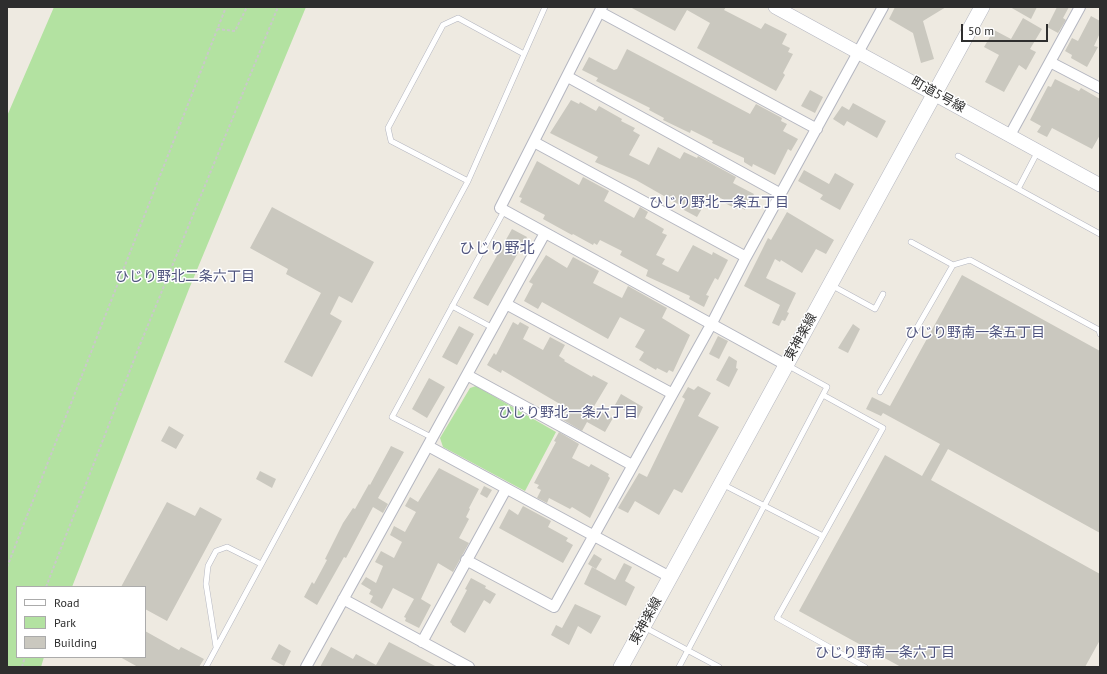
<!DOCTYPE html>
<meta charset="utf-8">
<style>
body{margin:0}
#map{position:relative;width:1107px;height:674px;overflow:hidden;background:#eeeae1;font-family:"PT Sans",sans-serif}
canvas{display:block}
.frame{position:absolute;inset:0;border:8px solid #2e2e2e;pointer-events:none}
.legend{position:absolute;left:16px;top:586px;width:130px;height:72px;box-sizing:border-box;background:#fff;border:1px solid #ababab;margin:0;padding:5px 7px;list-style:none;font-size:12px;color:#2e2e2e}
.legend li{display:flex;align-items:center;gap:8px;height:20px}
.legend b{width:20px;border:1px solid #ababab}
.scale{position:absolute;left:961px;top:24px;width:87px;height:18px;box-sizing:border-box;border:2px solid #2e2e2e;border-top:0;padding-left:5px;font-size:12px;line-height:14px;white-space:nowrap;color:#2e2e2e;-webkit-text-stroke:3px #fff;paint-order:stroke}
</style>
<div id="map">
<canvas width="1107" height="674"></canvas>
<div class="frame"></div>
<ul class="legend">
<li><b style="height:5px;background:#fff"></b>Road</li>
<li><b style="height:11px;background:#b3e2a1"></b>Park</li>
<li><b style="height:11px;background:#cac8bf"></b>Building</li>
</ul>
<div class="scale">50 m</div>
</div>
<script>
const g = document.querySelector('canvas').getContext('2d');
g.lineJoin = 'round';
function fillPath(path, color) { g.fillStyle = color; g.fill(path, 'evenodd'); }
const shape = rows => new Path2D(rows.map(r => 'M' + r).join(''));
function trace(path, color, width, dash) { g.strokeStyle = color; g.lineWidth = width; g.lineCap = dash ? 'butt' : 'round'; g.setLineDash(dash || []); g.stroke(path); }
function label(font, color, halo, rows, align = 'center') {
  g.font = font + ' "PT Sans","Noto Sans JP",sans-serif'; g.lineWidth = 3; g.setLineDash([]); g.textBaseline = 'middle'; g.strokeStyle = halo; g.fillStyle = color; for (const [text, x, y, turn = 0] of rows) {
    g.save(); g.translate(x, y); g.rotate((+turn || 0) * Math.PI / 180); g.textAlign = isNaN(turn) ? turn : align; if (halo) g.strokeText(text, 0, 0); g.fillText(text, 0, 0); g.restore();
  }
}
fillPath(shape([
 [54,7,306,7,189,289,72,587,17,587,17,657,44,657,41,667,7,667,7,116],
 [476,386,556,432,525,491,443,447,440,438,470,388]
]), '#b3e2a1');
fillPath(shape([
 [630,7,726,7,724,10,761,29,765,23,787,34,782,44,790,48,788,52,793,54,783,73,785,75,776,91,697,48,710,23,687,10,675,31],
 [895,7,946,7,923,21,934,59,921,63,913,33,889,19],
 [1010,7,1037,7,1031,19],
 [1057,7,1069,7,1063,18,1066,20,1058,33,1047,27],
 [1091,16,1100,21,1100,33,1094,46,1098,47,1087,67,1071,58,1072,55,1065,51,1072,38,1078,41],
 [1023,18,1042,29,1030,49,1036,52,1026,70,1019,65,1004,92,985,82,999,55,984,47,994,30,1011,39],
 [627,49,750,114,756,104,782,118,781,121,787,124,783,131,798,139,791,151,788,149,775,175,753,164,752,167,744,162,744,158,712,143,713,141,691,130,690,133,663,120,664,118,649,110,650,108,596,81,598,78,582,70,589,57,614,70,617,69],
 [1055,79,1079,91,1081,88,1100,99,1100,135,1092,149,1052,128,1047,137,1037,132,1041,126,1030,120,1048,86,1051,87],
 [810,90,823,97,815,113,801,106],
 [571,100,579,104,580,102,596,111,599,106,622,119,621,121,635,128,633,131,640,135,629,155,649,165,658,147,680,159,684,152,697,158,698,156,736,177,733,183,754,194,745,210,738,206,736,209,725,203,726,201,711,193,697,217,684,210,685,208,636,180,595,162,598,157,550,133],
 [853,103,886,121,877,138,847,121,844,126,833,119,842,106,849,110],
 [537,161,579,185,583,177,609,191,604,201,634,218,640,207,648,212,645,218,664,229,662,233,667,235,656,255,665,259,662,264,678,272,693,245,712,255,713,252,728,260,718,280,715,278,706,295,709,296,704,307,689,299,690,296,646,276,648,270,620,255,622,251,600,240,597,245,594,243,593,245,573,234,572,235,543,219,545,215,520,202,522,198,519,197],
 [804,170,829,184,835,173,854,184,840,210,820,199,823,195,798,181],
 [272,207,374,262,352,303,339,296,330,314,342,321,312,377,284,362,321,293,286,274,288,269,250,248],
 [787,212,834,240,826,254,816,249,802,273,781,260,780,262,775,259,766,278,796,293,787,312,789,313,785,321,782,320,779,326,772,323,780,305,744,286,768,238,771,240],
 [512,229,527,237,488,306,473,298],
 [546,255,567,268,573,257,599,271,593,283,622,298,628,286,667,308,662,318,690,335,673,372,669,370,667,373,657,368,656,370,639,360,644,352,635,347,645,330,620,317,608,339,542,302,538,309,524,301,533,284,529,282],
 [962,275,1100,351,1100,533,948,449,931,480,1100,574,1100,640,1085,667,901,667,799,611,885,455,922,476,940,444,883,413,881,416,866,409,872,397,890,406],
 [513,322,518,325,520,322,529,327,523,339,543,350,550,337,565,345,559,356,565,360,564,361,592,377,593,375,608,383,593,408,613,418,605,432,587,422,582,431,565,421,560,418,565,407,502,370,501,373,487,365,494,353,496,355],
 [853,324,860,329,848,353,838,348],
 [459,326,474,334,457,365,442,357],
 [718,336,728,341,719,359,709,354],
 [729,356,737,361,736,368,738,369,729,387,716,380],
 [429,378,445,387,427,418,412,409],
 [698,386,711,393,698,416,719,427,682,493,674,489,659,515,635,501,628,513,618,508,639,473,647,477,685,399,682,397,688,387,694,390],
 [621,394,643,407,638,418,615,405],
 [169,426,184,435,176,449,161,441],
 [559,432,579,444,572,458,589,467,591,464,609,474,608,476,610,478,590,518,572,507,570,509,549,498,547,503,537,498,541,490,537,488,539,485,534,483,556,442,554,441],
 [391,446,404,452,378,498,388,504,383,513,373,507,346,558,344,557,317,605,304,597,312,582,314,584,327,560,325,559,343,523,353,508,355,509,369,484,370,485],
 [439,468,479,489,469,508,470,509,466,517,469,519,459,538,469,543,453,572,438,563,421,599,431,605,419,628,405,621,406,618,404,617,414,599,393,588,382,609,370,602,373,596,369,594,371,590,361,584,366,577,376,583,383,566,375,562,381,551,394,558,402,542,390,535,394,526,405,532,416,512,405,506,410,497,418,502],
 [260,471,276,479,272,488,256,479],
 [484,486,492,490,487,498,480,494],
 [167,502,195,516,200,507,222,519,167,621,145,609,145,587,121,587],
 [523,506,551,521,548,527,568,538,566,541,573,545,563,563,499,528,509,509,518,515],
 [594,554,602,559,596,569,588,564],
 [624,563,632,567,625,581,635,587,626,606,584,584,592,567,615,580],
 [471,578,486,586,485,588,496,594,490,604,484,600,465,633,452,625,452,624,450,622,467,590,465,589],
 [575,604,601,616,591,634,578,626,569,645,551,635,556,625,562,628],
 [145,631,179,650,181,647,204,659,199,667,138,667,120,657,145,657],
 [389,642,437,667,320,667,331,647,353,659,356,654,376,665],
 [279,644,291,651,284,666,271,659]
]), '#cac8bf');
const service = shape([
 [958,156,1100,234],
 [468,181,391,141,388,128,443,25,458,18,524,54],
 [1018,189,1038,151],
 [953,265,970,260,1099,330,1100,334],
 [831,285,875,309,883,294],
 [452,306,493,328],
 [880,392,953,265,911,242],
 [823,395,883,428,823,536],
 [433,438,392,417,504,211],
 [722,484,823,536,777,618,865,667],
 [644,627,719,667],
 [216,647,206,584,208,566,216,551,227,547,261,564],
 [206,667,468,181,545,7],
 [679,667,827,387,787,365]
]);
const minor = shape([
 [602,7,500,208,786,365],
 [600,12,817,129],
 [1050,62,1100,88],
 [568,77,781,194],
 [1010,135,1080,7],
 [534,142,746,257],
 [506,304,671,393],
 [467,375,632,465],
 [428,446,670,577],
 [466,560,554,607,712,323,746,257,883,7],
 [343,599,469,667],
 [422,642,506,489],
 [306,667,545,233]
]);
const tertiary = shape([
 [775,7,1100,185]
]);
const secondary = shape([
 [621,667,982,7]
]);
trace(service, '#b4b6c0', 6);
trace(minor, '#b4b6c0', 12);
trace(tertiary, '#b4b6c0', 14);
trace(secondary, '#b4b6c0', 16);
trace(shape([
 [217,29,235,31,247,7],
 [7,567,226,7],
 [46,587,137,352,278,7],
 [22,667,25,657]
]), '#c9c9c9', 2, [3, 2]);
trace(service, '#fff', 5);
trace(minor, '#fff', 10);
trace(tertiary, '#fff', 13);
trace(secondary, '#fff', 15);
label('13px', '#2e2e2e', '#fff', [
 ["町道5号線",938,95,29],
 ["東神楽線",801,337,-61],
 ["東神楽線",646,621,-61]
]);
label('14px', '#4f547e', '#fff', [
 ["ひじり野北一条五丁目",719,203],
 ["ひじり野北二条六丁目",185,277],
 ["ひじり野南一条五丁目",975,333],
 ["ひじり野北一条六丁目",568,413],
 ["ひじり野南一条六丁目",885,653]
]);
label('15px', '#4f547e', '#fff', [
 ["ひじり野北",497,249]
]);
</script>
